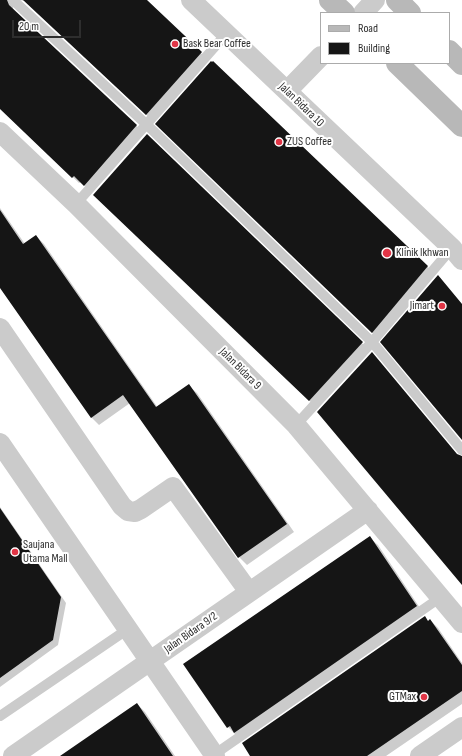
<!DOCTYPE html>
<style>
body{margin:0}
#map{position:relative;width:462px;height:756px;overflow:hidden;background:#fff;font-family:"Sofia Sans Condensed",sans-serif}
canvas{display:block}
.legend{position:absolute;left:320px;top:12px;width:130px;height:52px;box-sizing:border-box;background:#fff;border:1px solid #ababab;margin:0;padding:5px 7px;list-style:none;font-size:12px;color:#2e2e2e}
.legend li{display:flex;align-items:center;gap:8px;height:20px}
.legend b{width:20px;border:1px solid #ababab}
.scale{position:absolute;left:12px;top:20px;width:69px;height:18px;box-sizing:border-box;border:2px solid #2e2e2e;border-top:0;padding-left:5px;font-size:12px;line-height:14px;white-space:nowrap;color:#2e2e2e;-webkit-text-stroke:3px #fff;paint-order:stroke}
</style>
<div id="map">
<canvas width="462" height="756"></canvas>
<ul class="legend">
<li><b style="height:5px;background:#b8b8b8"></b>Road</li>
<li><b style="height:11px;background:#151515"></b>Building</li>
</ul>
<div class="scale">20 m</div>
</div>
<script>
const g = document.querySelector('canvas').getContext('2d');
g.lineJoin = 'round';
function fillPath(path, color) { g.fillStyle = color; g.fill(path, 'evenodd'); }
const shape = rows => new Path2D(rows.map(r => 'M' + r).join(''));
function trace(path, color, width, dash) { g.strokeStyle = color; g.lineWidth = width; g.lineCap = dash ? 'butt' : 'round'; g.setLineDash(dash || []); g.stroke(path); }
function label(font, color, halo, rows, align = 'center') {
  g.font = font + ' "Sofia Sans Condensed",sans-serif'; g.lineWidth = 4; g.setLineDash([]); g.textBaseline = 'middle'; g.strokeStyle = halo; g.fillStyle = color; for (const [text, x, y, turn = 0] of rows) {
    g.save(); g.translate(x, y); g.rotate((+turn || 0) * Math.PI / 180); g.textAlign = isNaN(turn) ? turn : align; if (halo) g.strokeText(text, 0, 0); g.fillText(text, 0, 0); g.restore();
  }
}
fillPath(shape([
 [0,0,18,0,14,2,13,9,14,11,143,132,91,191,81,182,79,183,0,108],
 [19,0,146,0,207,59,153,121,25,1],
 [213,62,433,272,377,337,157,124],
 [147,135,370,351,317,408,102,202],
 [0,208,25,244,36,236,44,244,158,408,189,386,197,393,294,532,247,565,239,557,130,403,99,425,91,417,0,287],
 [0,507,66,603,58,645,0,687],
 [370,538,378,545,424,614,236,735,228,727],
 [430,620,438,628,462,663,462,704,386,756,251,756],
 [137,704,145,712,175,756,62,756]
]), '#0003');
fillPath(shape([
 [0,0,7,0,9,5,137,125,84,186,74,176,72,178,0,109],
 [23,0,147,0,202,52,146,115],
 [211,61,212,62,213,61,428,266,372,333,155,124],
 [147,134,363,342,309,401,93,195],
 [0,210,23,244,36,235,156,407,189,384,287,524,238,558,123,395,91,418,0,288],
 [438,275,462,304,462,440,380,342],
 [372,352,457,454,462,456,462,585,317,412],
 [0,508,61,597,53,640,0,678],
 [370,536,417,606,234,733,230,726,227,728,183,664],
 [425,616,428,621,430,619,462,665,462,691,367,756,250,756,242,743],
 [137,703,173,756,60,756]
]), '#151515');
trace(shape([
 [13,0,146,124,372,342,462,450],
 [76,204,227,33],
 [296,425,372,342,452,248],
 [0,716,128,629],
 [212,756,441,597]
]), '#cbcbcb', 10);
trace(shape([
 [191,0,452,248,462,260],
 [363,13,375,0],
 [287,91,321,56],
 [0,132,76,204,296,425,462,623],
 [0,328,122,506,128,511,135,512,141,509,173,487,249,592],
 [0,443,215,756],
 [13,756,368,510],
 [420,756,462,727]
]), '#cbcbcb', 20);
trace(shape([
 [330,0,344,13],
 [397,0,410,13],
 [449,51,462,64],
 [397,63,462,126]
]), '#b8b8b8', 22);
for (const [x, y, r, color] of [
 [175,44,4,"#e13546"],
 [279,142,4,"#e13546"],
 [387,253,5,"#e13546"],
 [442,306,4,"#e13546"],
 [15,552,4,"#e13546"],
 [424,697,4,"#e13546"]
]) { const dot = new Path2D(); dot.arc(x, y, r, 0, 2 * Math.PI); g.fillStyle = color; g.fill(dot); trace(dot, '#fff', 1.5); }
label('12px', '#2e2e2e', '#fff', [
 ["Bask Bear Coffee",183,44],
 ["ZUS Coffee",287,142],
 ["Klinik Ikhwan",396,253],
 ["Jimart",434,306,"right"],
 ["Saujana",23,545],
 ["Utama Mall",23,559],
 ["GTMax",416,697,"right"]
], 'left');
label('12px', '#2e2e2e', '#fff', [
 ["Jalan Bidara 10",301,105,44],
 ["Jalan Bidara 9",240,369,45],
 ["Jalan Bidara 9/2",191,633,-35]
]);
</script>
